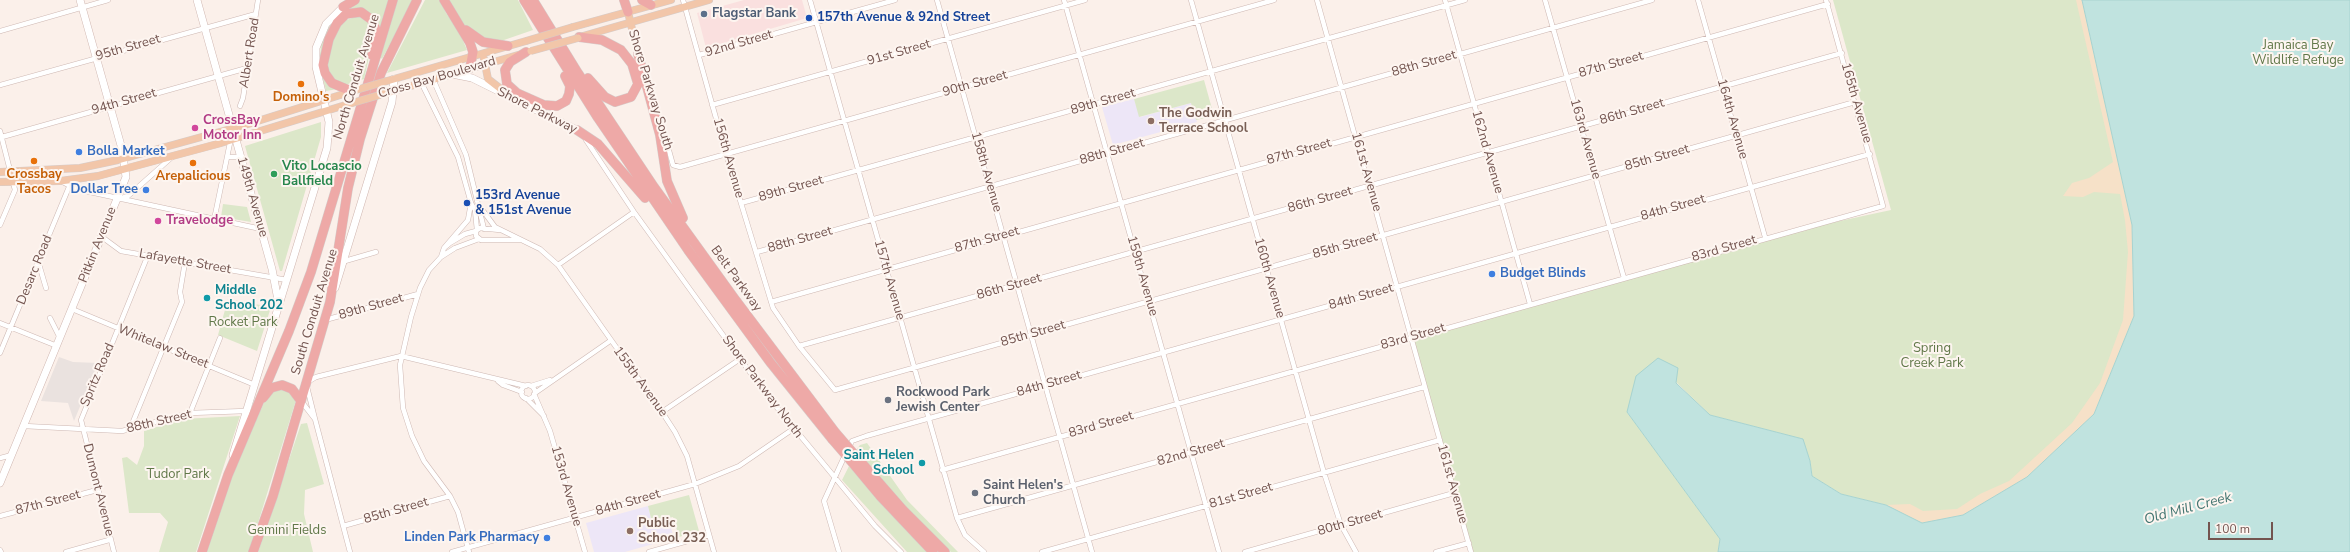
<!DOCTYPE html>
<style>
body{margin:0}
#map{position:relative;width:2350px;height:552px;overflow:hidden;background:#fbf0ea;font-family:"Nunito Sans",sans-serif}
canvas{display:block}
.scale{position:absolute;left:2208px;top:522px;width:65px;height:18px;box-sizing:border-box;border:2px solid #73544f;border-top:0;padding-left:5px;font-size:12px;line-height:14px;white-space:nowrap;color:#73544f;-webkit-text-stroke:3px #fdf5f0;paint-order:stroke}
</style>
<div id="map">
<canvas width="2350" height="552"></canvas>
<div class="scale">100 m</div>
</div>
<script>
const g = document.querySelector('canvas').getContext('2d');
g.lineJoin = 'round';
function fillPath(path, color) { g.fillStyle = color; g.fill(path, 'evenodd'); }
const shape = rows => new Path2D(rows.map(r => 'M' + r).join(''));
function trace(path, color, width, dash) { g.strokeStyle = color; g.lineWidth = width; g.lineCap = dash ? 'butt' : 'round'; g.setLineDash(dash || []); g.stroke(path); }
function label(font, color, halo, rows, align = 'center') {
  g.font = font + ' "Nunito Sans",sans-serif'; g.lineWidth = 4; g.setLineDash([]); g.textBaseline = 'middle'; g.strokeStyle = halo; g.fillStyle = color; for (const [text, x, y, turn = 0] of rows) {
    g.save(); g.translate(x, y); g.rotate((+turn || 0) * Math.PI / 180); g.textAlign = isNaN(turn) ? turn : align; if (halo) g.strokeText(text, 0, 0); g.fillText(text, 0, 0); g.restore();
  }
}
fillPath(shape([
 [744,0,802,0,807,18,706,48,697,13]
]), '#fae0df');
fillPath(shape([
 [59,357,73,362,98,363,74,421,68,403,41,401]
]), '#eae2df');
fillPath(shape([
 [1134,99,1140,117,1191,103,1197,122,1113,145,1102,107],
 [648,506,652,522,668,518,674,538,625,552,594,552,586,523]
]), '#ede6f7');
fillPath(shape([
 [359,0,389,0,379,33,377,32,376,21,370,14,360,8,351,9,341,15,332,27,322,50,322,71,325,79,338,89,326,91,319,63,322,38,335,17],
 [397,0,414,0,382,59,380,57],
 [425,0,441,0,446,13,458,29,467,50,387,73],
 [449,0,518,0,533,30,504,40,491,41,471,32,464,25],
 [1833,0,2082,0,2132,225,2134,316,2094,414,2027,477,1963,515,1922,523,1886,505,1841,494,1812,476,1810,461,1802,439,1710,415,1676,382,1627,412,1720,539,1718,552,1471,552,1412,338,1765,237,1891,210],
 [358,16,367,21,371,28,368,62,364,79,345,85,334,80,327,70,330,41,343,21],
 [1204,80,1214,116,1196,120,1191,103,1139,117,1134,99],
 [321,122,321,137,282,271,280,271,245,146],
 [223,204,247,207,251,222,221,217],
 [228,299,271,307,257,351,218,335],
 [276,388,288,389,296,400,249,552,206,552,232,473,267,396],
 [240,416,196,552,159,552,168,522,160,513,129,513,122,458,127,457,137,465,144,446,144,431,182,419],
 [307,423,324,484,305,490,304,514,313,552,258,552,301,424],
 [867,443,907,500,958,552,951,552,943,545,899,500,856,450,860,445],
 [849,466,929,552,907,552,842,480],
 [689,495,699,531,679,537,673,517,652,522,648,506]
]), '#dce7c9');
fillPath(shape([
 [2076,0,2082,0,2132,225,2134,316,2094,414,2027,477,1963,515,1922,523,1886,505,1910,504,1923,511,1957,509,1980,494,2009,481,2072,423,2100,383,2123,320,2128,252,2125,220,2120,194,2094,192,2083,197,2063,196,2072,183,2089,178,2113,162]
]), '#f6e1c8');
const water = shape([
 [2082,0,2350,0,2350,552,1718,552,1720,539,1627,412,1636,376,1658,358,1678,368,1676,383,1710,415,1803,439,1810,461,1812,476,1841,494,1886,505,1922,523,1963,515,2027,477,2094,414,2134,316,2132,225,2082,0]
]);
fillPath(water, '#c0e3df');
trace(water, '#a7d3d0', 1);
const street = shape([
 [683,0,726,154,773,308,799,346,835,390,1855,102],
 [810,0,957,518,965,535,984,552],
 [937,0,1092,552],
 [1064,0,1219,552],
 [1191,0,1324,473,1341,525,1356,552],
 [1317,0,1471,552],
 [1445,0,1530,304],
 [1545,0,1624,278],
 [1698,0,1765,237],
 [0,31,108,0],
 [699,55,895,0],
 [433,79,466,155,484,229],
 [421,82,458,157,471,203,475,210,477,230],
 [0,85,256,14],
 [712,105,1085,0],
 [240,106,243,98,258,0],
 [663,129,673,165,680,167,1274,0],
 [0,131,15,190,0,225],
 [2,137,247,68],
 [586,140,634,212,765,393,875,526,901,552],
 [228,157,241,157],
 [61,181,76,189,261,229],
 [119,199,128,196,172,157],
 [741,203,1465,0],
 [481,208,495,227,540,249,558,265,662,412,675,432,687,456,714,552],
 [214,220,231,138],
 [500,230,480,228,476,231,476,236,481,240,521,240],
 [102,237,121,251,287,280],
 [444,248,468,220,471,203],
 [757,252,1652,0],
 [441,257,444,248,450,243,465,234,476,231],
 [38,261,46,288],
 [345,261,376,252],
 [558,265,634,212],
 [771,302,1828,4],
 [72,309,255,385],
 [50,318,60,338],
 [325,320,418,294],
 [0,323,57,346],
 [799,346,1842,53],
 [0,353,69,187],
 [498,381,503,385,522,392],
 '521 392a7 7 0 1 1 14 0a7 7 0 1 1-14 0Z',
 [531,386,550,380],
 [535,393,610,341],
 [534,394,550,431,585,552],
 [526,398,544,416],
 [301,401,315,419,350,552],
 [662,412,740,359],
 [190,413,220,338],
 [315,419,306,383,316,377,401,356,526,386],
 [24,426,122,431,190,413,246,411],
 [130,429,182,302,180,292,185,262],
 [848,449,852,441,866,436,1870,154],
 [0,458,12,455],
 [942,470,1883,206,1826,0],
 [0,516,97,490],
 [957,518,1424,387],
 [343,526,450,496],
 [0,550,1,552],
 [66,552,109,540],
 [114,552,81,420,148,255],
 [452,552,695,484,739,466,793,429],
 [469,552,458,512,450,496,424,461,412,436,403,408,400,365,411,317,420,288,429,270,441,257,455,248,479,239],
 [649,552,709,535],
 [839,552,824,501,845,455],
 [1042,552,1440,440],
 [1245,552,1454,493],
 [1436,552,1469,543]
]);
const secondary = shape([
 [197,0,272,269,279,305],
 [452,74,472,78,577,130],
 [335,288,392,102,394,79],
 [233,455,327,148,329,122,316,67,316,48,326,24,343,7],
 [0,483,126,177,122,149,80,0]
]);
const primary = shape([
 [628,12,638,54],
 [573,27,671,0],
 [583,36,709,0],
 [484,59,488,79,510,96],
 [387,81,526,41],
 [383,94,518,55],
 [0,172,80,168,118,160,245,125,353,91],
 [0,182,60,181,98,176,221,143,352,103]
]);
const highway = shape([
 [444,0,470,43,473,52,470,68],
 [524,0,598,118,688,250,770,362,832,439],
 [533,0,578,73,654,187,734,298,835,432],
 [624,0,628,12],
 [642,0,651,5],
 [343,7,355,0],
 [466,30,483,42,508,46],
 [579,37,602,40,621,50,632,64,638,84,631,97,615,102,605,97,588,78],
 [526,52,510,62,505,70,507,84,517,93,544,105,557,106,566,101,569,94,570,86,565,76],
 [638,54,660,135,667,181,683,218],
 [351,91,332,83,325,73,323,65,329,39,337,23,346,14,361,12,372,20,376,30,372,55],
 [577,130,598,144,645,198],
 [263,398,271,388,282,385,292,389,301,401],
 [854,454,903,510,945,552],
 [851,461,881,497,933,552],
 [202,552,228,475,289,331,311,272,393,0],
 [253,552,273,496,330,302,348,188,360,139,381,73,417,0]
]);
trace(street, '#ceb8b3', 5.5);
trace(secondary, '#d0b7b1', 8);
trace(primary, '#d5ccca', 8);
trace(highway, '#d5ccca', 10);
trace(street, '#fff', 4.5);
trace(secondary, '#fff', 7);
trace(primary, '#f2c6a9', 7);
trace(highway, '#eea9a7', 9);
const primaryBridge = shape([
 [526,41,573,27],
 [531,51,578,38],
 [356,90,387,81],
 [352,103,383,94]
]);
const highwayBridge = shape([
 [835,432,854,454],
 [832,439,851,461]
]);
trace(primaryBridge, '#d5ccca', 8, []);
trace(highwayBridge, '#d5ccca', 10, []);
trace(primaryBridge, '#f2c6a9', 7);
trace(highwayBridge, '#eea9a7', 9);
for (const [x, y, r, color] of [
 [704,14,4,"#5c6f8a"],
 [809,18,4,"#1a4fb4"],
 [301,84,4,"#e8710a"],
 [1151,121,4,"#8d6e63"],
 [195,128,4,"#d1479c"],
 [79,152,4,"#3f7fe0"],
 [34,161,4,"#e8710a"],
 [193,163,4,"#e8710a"],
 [274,174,4,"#2e9e5b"],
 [146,190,4,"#3f7fe0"],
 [467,203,4,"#1a4fb4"],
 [158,221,4,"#d1479c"],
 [1492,274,4,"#3f7fe0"],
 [207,298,4,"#0f9aa8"],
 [888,400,4,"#6b7280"],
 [922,463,4,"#0f9aa8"],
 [975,493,4,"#6b7280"],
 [630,531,4,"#8d6e63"],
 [547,538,4,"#3f7fe0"]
]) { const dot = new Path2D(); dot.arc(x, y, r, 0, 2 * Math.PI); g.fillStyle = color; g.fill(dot); trace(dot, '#fdf5f0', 1.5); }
label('bold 13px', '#4e5e75', '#fdf5f0', [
 ["Flagstar Bank",712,14]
], 'left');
label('bold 13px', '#164399', '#fdf5f0', [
 ["157th Avenue & 92nd Street",817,18],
 ["153rd Avenue",475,196],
 ["& 151st Avenue",475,211]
], 'left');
label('13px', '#73544f', '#fdf5f0', [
 ["92nd Street",739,44,-16],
 ["95th Street",128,48,-16],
 ["Albert Road",250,53,-81],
 ["91st Street",899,53,-16],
 ["88th Street",1424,64,-16],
 ["87th Street",1611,65,-16],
 ["North Conduit Avenue",357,77,-73],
 ["Cross Bay Boulevard",437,78,-16],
 ["90th Street",975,84,-16],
 ["Shore Parkway South",650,90,73],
 ["94th Street",124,102,-16],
 ["89th Street",1103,102,-16],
 ["165th Avenue",1856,103,74],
 ["Shore Parkway",537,111,27],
 ["86th Street",1632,112,-16],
 ["164th Avenue",1732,119,74],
 ["163rd Avenue",1585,139,74],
 ["88th Street",1112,152,-16],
 ["87th Street",1299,152,-16],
 ["162nd Avenue",1487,152,74],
 ["156th Avenue",728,158,74],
 ["85th Street",1657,158,-16],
 ["158th Avenue",986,172,74],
 ["161st Avenue",1366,172,74],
 ["89th Street",791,189,-16],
 ["149th Avenue",252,197,74],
 ["86th Street",1320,200,-16],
 ["84th Street",1673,208,-16],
 ["88th Street",800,240,-16],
 ["87th Street",987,240,-16],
 ["Pitkin Avenue",98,245,-68],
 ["85th Street",1345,246,-16],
 ["83rd Street",1724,249,-16],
 ["Lafayette Street",185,262,10],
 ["Desarc Road",35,270,-68],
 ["159th Avenue",1142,276,74],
 ["160th Avenue",1269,278,74],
 ["Belt Parkway",736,279,54],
 ["157th Avenue",889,280,74],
 ["86th Street",1009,287,-16],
 ["84th Street",1361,297,-16],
 ["89th Street",371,307,-16],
 ["South Conduit Avenue",315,312,-73],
 ["85th Street",1033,334,-16],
 ["83rd Street",1413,337,-16],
 ["Whitelaw Street",163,347,22],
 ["Spritz Road",98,375,-67],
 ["155th Avenue",640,382,54],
 ["84th Street",1049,384,-16],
 ["Shore Parkway North",762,387,53],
 ["88th Street",159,422,-13],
 ["83rd Street",1101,425,-16],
 ["82nd Street",1191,453,-16],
 ["161st Avenue",1452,484,74],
 ["153rd Avenue",566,486,74],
 ["Dumont Avenue",98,490,76],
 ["81st Street",1241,496,-16],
 ["87th Street",48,503,-15],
 ["84th Street",628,503,-16],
 ["85th Street",396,511,-16],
 ["80th Street",1350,523,-16]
]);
label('13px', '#617849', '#fdf5f0', [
 ["Jamaica Bay",2298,46],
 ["Wildlife Refuge",2298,61],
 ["Rocket Park",243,323],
 ["Spring",1932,349],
 ["Creek Park",1932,364],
 ["Tudor Park",178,475],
 ["Gemini Fields",287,531]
]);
label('bold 13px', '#c56008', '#fdf5f0', [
 ["Domino's",301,98],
 ["Crossbay",34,175],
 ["Tacos",34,190],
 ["Arepalicious",193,177]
]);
label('bold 13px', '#785e54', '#fdf5f0', [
 ["The Godwin",1159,114],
 ["Terrace School",1159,129],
 ["Public",638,524],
 ["School 232",638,539]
], 'left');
label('bold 13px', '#b23c85', '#fdf5f0', [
 ["CrossBay",203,121],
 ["Motor Inn",203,136],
 ["Travelodge",166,221]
], 'left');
label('bold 13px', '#366cbe', '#fdf5f0', [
 ["Bolla Market",87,152],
 ["Dollar Tree",138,190,"right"],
 ["Budget Blinds",1500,274],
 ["Linden Park Pharmacy",539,538,"right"]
], 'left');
label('bold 13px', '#27864d', '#fdf5f0', [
 ["Vito Locascio",282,167],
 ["Ballfield",282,182]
], 'left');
label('bold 13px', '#0d838f', '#fdf5f0', [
 ["Middle",215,291],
 ["School 202",215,306],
 ["Saint Helen",914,456,"right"],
 ["School",914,471,"right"]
], 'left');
label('bold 13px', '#5b616d', '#fdf5f0', [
 ["Rockwood Park",896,393],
 ["Jewish Center",896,408],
 ["Saint Helen's",983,486],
 ["Church",983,501]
], 'left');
label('italic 14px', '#447672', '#fdf5f0', [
 ["Old Mill Creek",2188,509,-15]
]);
</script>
